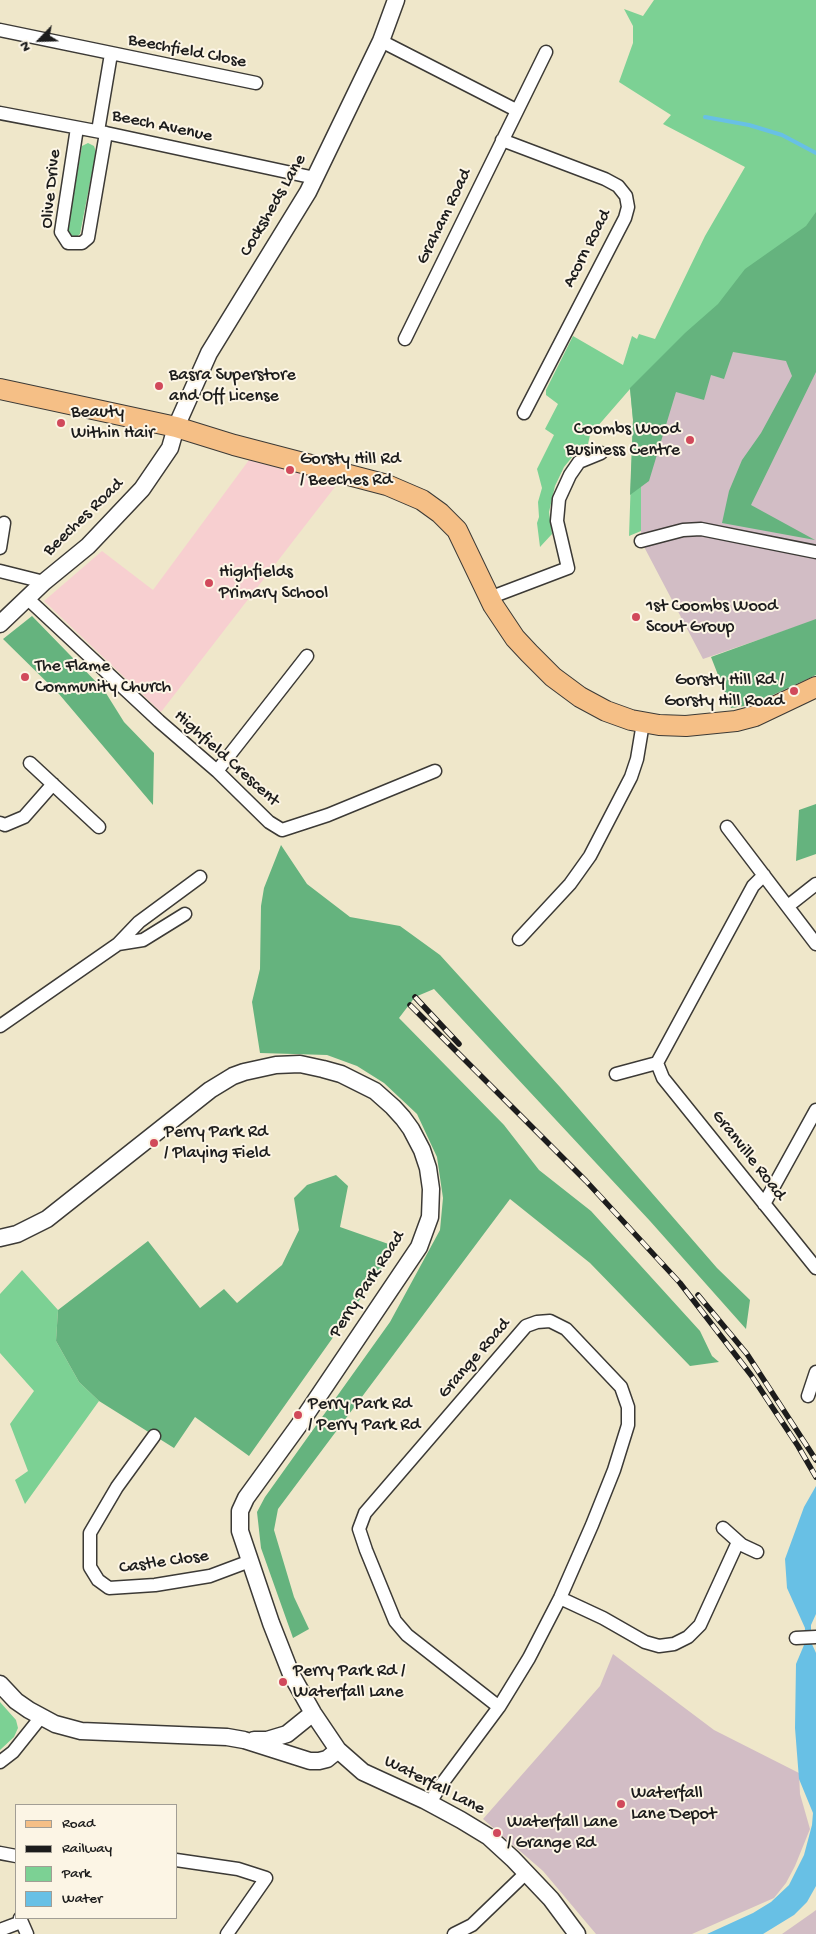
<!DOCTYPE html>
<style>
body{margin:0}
#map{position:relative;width:816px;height:1934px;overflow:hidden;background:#efe7ca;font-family:"Gochi Hand",sans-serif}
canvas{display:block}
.legend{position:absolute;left:15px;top:1804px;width:162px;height:115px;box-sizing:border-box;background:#fcf5e5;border:1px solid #a29e95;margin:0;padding:6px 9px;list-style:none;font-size:15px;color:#1c1c1c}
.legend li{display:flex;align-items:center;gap:10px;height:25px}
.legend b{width:25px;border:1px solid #a29e95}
.north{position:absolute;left:15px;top:15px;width:50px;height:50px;-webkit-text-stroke:4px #fcf5e5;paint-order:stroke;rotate:246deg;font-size:14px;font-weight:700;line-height:20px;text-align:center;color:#1c1c1c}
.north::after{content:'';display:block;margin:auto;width:18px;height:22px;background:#1c1c1c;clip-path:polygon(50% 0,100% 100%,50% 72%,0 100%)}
</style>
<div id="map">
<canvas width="816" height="1934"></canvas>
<ul class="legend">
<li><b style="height:6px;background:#f5bf86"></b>Road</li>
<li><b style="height:6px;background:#1c1c1c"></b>Railway</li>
<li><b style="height:14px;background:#7cd194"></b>Park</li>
<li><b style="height:14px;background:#68c0e5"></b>Water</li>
</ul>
<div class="north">N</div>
</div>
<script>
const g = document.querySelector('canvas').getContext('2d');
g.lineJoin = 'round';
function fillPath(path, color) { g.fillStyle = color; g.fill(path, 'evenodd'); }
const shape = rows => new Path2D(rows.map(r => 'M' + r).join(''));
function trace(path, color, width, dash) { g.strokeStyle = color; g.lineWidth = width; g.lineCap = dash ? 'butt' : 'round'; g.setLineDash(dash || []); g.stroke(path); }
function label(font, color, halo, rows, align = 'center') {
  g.font = font + ' "Gochi Hand",sans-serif'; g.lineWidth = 4; g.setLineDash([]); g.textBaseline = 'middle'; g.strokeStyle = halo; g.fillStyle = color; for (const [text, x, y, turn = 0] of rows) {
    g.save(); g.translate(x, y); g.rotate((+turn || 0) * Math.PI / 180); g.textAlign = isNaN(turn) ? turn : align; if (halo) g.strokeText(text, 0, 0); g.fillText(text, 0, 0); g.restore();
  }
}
fillPath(shape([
 [249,460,338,483,161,712,44,601,102,551,153,590]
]), '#f7cfd0');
fillPath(shape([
 [816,264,816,620,703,659,641,541,641,459,647,399],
 [613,1654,714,1730,799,1773,800,1794,810,1829,795,1866,786,1883,774,1898,692,1934,596,1934,543,1871,483,1819,600,1686],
 [816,1910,816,1934,782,1934,812,1913]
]), '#d2bdc5');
fillPath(shape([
 [654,0,816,0,816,264,684,362,641,459,641,531,629,536,633,420,630,389,590,435,588,444,582,454,573,456,564,467,555,486,549,512,552,534,540,547,537,523,539,517,538,502,542,488,537,469,554,435,545,429,558,404,546,395,546,390,573,336,623,365,632,336,637,339,639,334,655,339,705,236,745,167,663,124,671,115,619,82,633,43,633,26,624,9,643,16],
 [88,143,94,146,96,152,80,234,75,238,71,237,67,232,82,146],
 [22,1270,58,1310,56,1341,79,1382,99,1401,25,1504,15,1480,28,1471,10,1424,34,1391,0,1353,0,1294],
 [0,1702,16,1720,18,1728,14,1737,0,1750]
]), '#7cd194');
fillPath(shape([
 [816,212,816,372,751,505,815,540,722,523,729,491,742,460,761,433,792,376,786,361,733,352,724,379,711,375,704,400,676,392,649,481,630,495,633,420,630,388,685,333,718,304,745,269,806,226],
 [32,616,104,690,124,722,154,753,153,805,59,694,3,639],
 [816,619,816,675,751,705,731,708,711,657],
 [816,804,816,854,796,861,799,810],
 [281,845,307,884,350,917,400,926,440,955,560,1087,717,1268,750,1300,746,1329,650,1221,434,989,415,997,399,1018,504,1125,539,1170,591,1211,700,1331,712,1356,719,1362,690,1366,590,1263,510,1199,278,1509,274,1530,294,1597,309,1629,293,1638,261,1548,257,1512,265,1497,390,1322,440,1230,443,1198,437,1157,417,1114,384,1083,357,1066,327,1055,260,1053,252,1002,260,969,261,906,264,888],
 [336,1175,348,1186,340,1227,397,1247,249,1456,195,1417,174,1448,99,1401,79,1382,56,1341,58,1310,148,1241,200,1308,224,1289,237,1303,282,1265,299,1230,294,1198,307,1185]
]), '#65b37e');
fillPath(shape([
 [816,1486,816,1614,811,1625,811,1642,816,1653,816,1886,807,1902,794,1915,763,1934,707,1934,753,1913,771,1902,789,1885,804,1855,812,1825,813,1813,799,1779,795,1728,796,1664,804,1645,805,1628,787,1588,785,1559,804,1507]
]), '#68c0e5');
trace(shape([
 [705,117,749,125,782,135,816,153]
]), '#68c0e5', 4);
const minor = shape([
 [0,30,256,83],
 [381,41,516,110],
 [0,113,106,133,315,178],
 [77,128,61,232,68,243,82,243,88,238,106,133],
 [98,131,111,54],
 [502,140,605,179,618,186,626,196,628,207,625,218,524,413],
 [405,339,546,52],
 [641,541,683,530,701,529,816,552],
 [0,548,4,523],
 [0,571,44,582],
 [489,598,568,568,557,521,559,499,570,475,579,462,601,453],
 [28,599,159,721,217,771,269,822,282,830,328,815,435,771],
 [30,763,99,827],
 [217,771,307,656],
 [0,823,5,825,24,817,53,784],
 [727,827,816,944],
 [764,875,753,886,657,1063,663,1078,816,1268],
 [788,906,816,884],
 [519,939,570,884,590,856,631,777,637,759,643,723],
 [118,944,143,940,185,914],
 [0,1026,118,944,139,922,200,877],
 [616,1074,657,1063],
 [764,1204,816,1110],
 [808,1396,816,1372],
 [154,1436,117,1487,90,1533,90,1567,98,1580,109,1588,155,1585,210,1576,250,1561],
 [723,1528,742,1545,757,1552],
 [560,1598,603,1618,645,1642,659,1646,674,1644,688,1637,700,1625,738,1542],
 [796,1638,816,1637],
 [0,1762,13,1752,41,1717],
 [429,1804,441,1785,499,1707,529,1658,560,1598,592,1525,614,1470,628,1425,628,1407,621,1387,566,1329,550,1321,537,1322,526,1326,365,1513,359,1529,366,1550,395,1621,407,1635,499,1707],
 [0,1853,16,1856],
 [176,1860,238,1869,266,1878,227,1934],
 [20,1918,27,1934],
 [0,1930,21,1922],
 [454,1934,472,1925,526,1873]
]);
const tertiary = shape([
 [0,624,44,582,88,546,142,489,170,448,176,427,209,353,308,192,381,41,396,0],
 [0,1238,17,1234,47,1219,210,1090,233,1076,244,1072,276,1065,300,1064,323,1069,341,1074,375,1091,393,1107,403,1118,411,1129,422,1150,428,1168,431,1189,430,1217,419,1247,299,1425,246,1498,240,1511,240,1531,271,1623,291,1674,313,1713,338,1750,363,1772,424,1800,461,1820,489,1837,513,1859,551,1899,577,1934],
 [0,1684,16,1701,29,1710,55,1724,81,1731,227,1737,244,1740,310,1761,319,1761,327,1759,338,1750],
 [254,1740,267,1740,287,1734,313,1713]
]);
const primary = shape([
 [0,389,176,427,234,445,387,485,422,500,440,513,457,530,493,605,515,638,529,653,553,677,580,697,606,711,631,720,659,725,686,726,736,721,755,716,816,687]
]);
trace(minor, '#3c3a36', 15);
trace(tertiary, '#3c3a36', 19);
trace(primary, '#3c3a36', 22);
trace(minor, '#fff', 12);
trace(tertiary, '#fff', 16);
trace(primary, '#f5bf86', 20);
const rail = shape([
 [415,997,459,1044],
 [410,1005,586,1181,680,1283,751,1375,798,1446,816,1477],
 [698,1295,747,1354,816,1460]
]);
trace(rail, '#1c1c1c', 5.5);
trace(rail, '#fcf5e5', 4, [11]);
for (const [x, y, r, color] of [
 [159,386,5,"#d1495b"],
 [61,423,5,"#d1495b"],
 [690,440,5,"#d1495b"],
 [290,470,5,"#d1495b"],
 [209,583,5,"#d1495b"],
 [636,617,5,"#d1495b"],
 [25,677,5,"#d1495b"],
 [794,691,5,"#d1495b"],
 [154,1143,5,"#d1495b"],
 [298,1415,5,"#d1495b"],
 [283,1682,5,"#d1495b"],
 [621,1804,5,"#d1495b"],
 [497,1833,5,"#d1495b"]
]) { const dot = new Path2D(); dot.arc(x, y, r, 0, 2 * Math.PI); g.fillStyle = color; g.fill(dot); trace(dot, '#fcf5e5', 2); }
label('18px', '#1c1c1c', '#fcf5e5', [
 ["Beechfield Close",187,52,11],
 ["Beech Avenue",162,127,12],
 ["Olive Drive",52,189,-84],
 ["Cocksheds Lane",274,206,-60],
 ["Graham Road",445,217,-64],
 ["Acorn Road",588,249,-63],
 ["Beeches Road",84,518,-44],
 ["Highfield Crescent",226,759,42],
 ["Granville Road",748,1156,52],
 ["Perry Park Road",368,1285,-57],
 ["Grange Road",475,1359,-49],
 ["Castle Close",164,1563,-8],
 ["Waterfall Lane",434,1786,27]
]);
label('18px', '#1c1c1c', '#fcf5e5', [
 ["Basra Superstore",169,376],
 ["and Off License",169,397],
 ["Beauty",71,413],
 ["Within Hair",71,434],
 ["Coombs Wood",680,430,"right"],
 ["Business Centre",680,451,"right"],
 ["Gorsty Hill Rd",300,460],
 ["/ Beeches Rd",300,481],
 ["Highfields",219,573],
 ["Primary School",219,594],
 ["1st Coombs Wood",646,607],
 ["Scout Group",646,628],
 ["The Flame",35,667],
 ["Community Church",35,688],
 ["Gorsty Hill Rd /",784,681,"right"],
 ["Gorsty Hill Road",784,702,"right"],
 ["Perry Park Rd",164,1133],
 ["/ Playing Field",164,1154],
 ["Perry Park Rd",308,1405],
 ["/ Perry Park Rd",308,1426],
 ["Perry Park Rd /",293,1672],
 ["Waterfall Lane",293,1693],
 ["Waterfall",631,1794],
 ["Lane Depot",631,1815],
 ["Waterfall Lane",507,1823],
 ["/ Grange Rd",507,1844]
], 'left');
</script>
